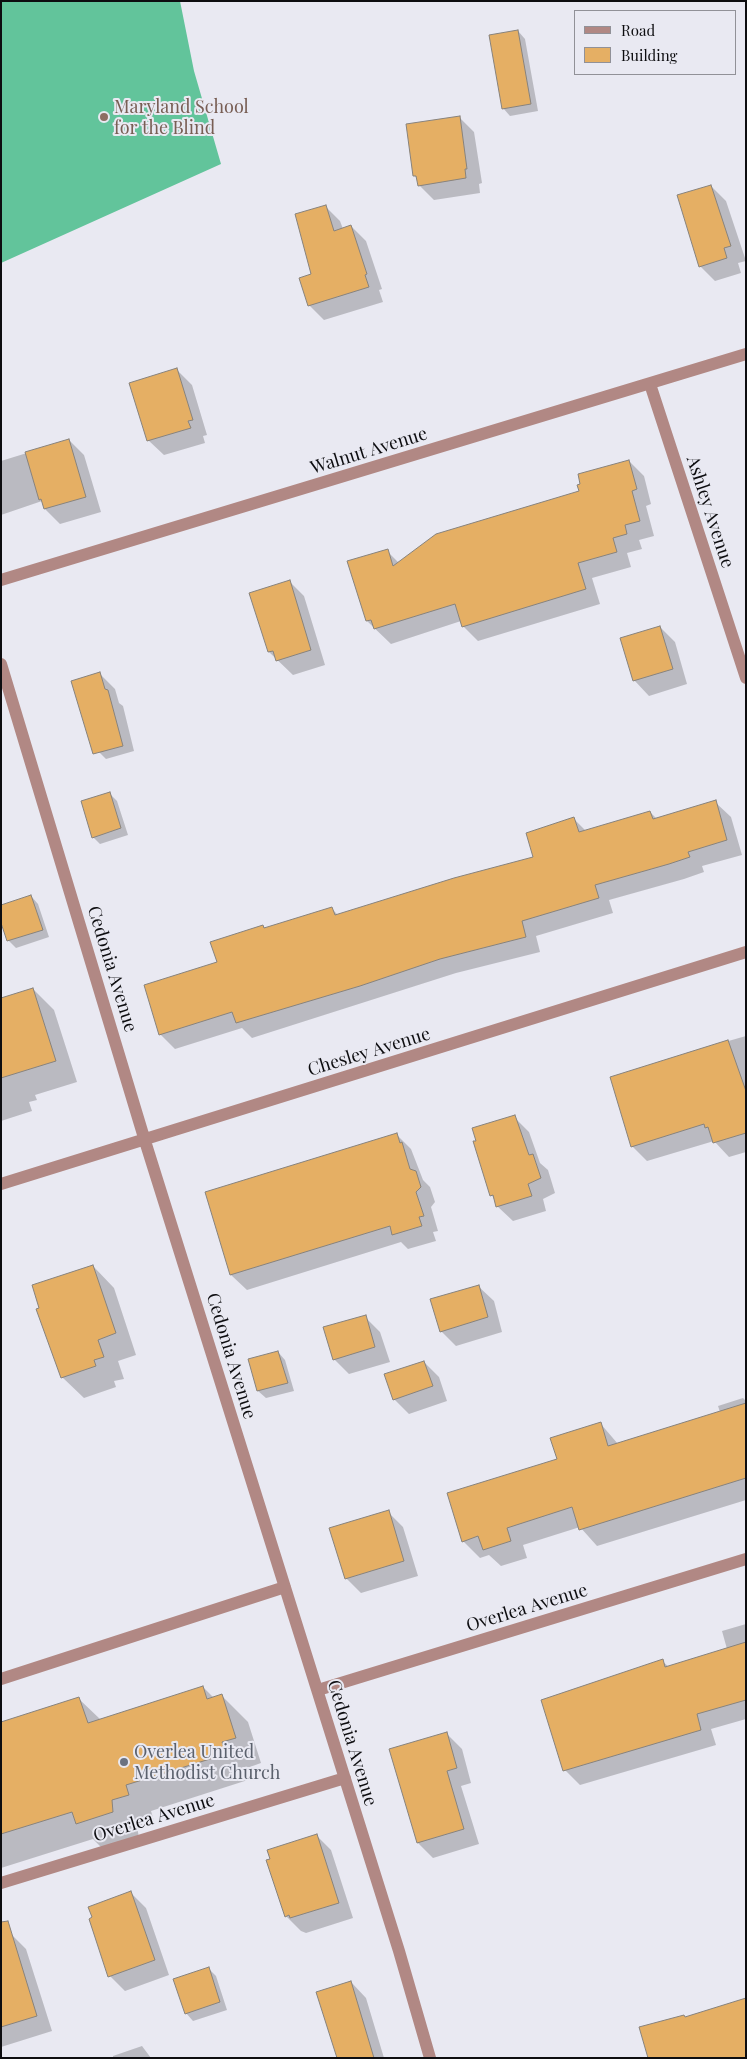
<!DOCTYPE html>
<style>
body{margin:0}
#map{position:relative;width:747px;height:2059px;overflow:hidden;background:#e9e9f2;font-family:"Playfair Display",serif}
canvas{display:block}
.frame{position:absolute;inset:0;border:2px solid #0d0d10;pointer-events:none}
.legend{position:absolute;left:574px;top:10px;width:162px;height:65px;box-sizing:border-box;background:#e9e9f2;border:1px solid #919198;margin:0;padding:6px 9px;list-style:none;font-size:15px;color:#0d0d10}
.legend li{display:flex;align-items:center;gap:10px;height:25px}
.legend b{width:25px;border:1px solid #919198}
</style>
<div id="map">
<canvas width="747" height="2059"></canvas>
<div class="frame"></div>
<ul class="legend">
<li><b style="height:6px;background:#b18884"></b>Road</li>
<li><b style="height:14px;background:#e5af64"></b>Building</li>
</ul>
</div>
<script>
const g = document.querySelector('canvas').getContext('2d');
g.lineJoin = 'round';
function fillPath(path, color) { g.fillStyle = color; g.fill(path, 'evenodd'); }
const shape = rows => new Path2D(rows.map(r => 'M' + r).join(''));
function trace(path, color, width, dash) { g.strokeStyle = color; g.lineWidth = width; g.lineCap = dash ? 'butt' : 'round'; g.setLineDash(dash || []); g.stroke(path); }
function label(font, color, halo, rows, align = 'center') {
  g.font = font + ' "Playfair Display",serif'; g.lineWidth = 4; g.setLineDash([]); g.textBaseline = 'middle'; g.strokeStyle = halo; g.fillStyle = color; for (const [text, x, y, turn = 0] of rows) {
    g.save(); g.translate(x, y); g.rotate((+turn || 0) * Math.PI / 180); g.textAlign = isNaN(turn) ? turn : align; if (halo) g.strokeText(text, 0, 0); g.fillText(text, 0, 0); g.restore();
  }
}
fillPath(shape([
 [1,1,180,1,194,71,221,164,1,263]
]), '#62c49b');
fillPath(shape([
 [518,31,525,39,538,111,510,116,503,108],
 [459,117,474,132,482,183,479,184,480,193,434,200,419,185,415,175],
 [711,186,726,201,746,261,738,263,741,273,715,281,700,266],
 [325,206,340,221,343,229,351,226,366,241,382,289,379,290,383,302,324,320,309,305],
 [177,370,192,385,207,435,203,436,205,443,164,455,148,440],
 [69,440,84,455,101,512,60,524,45,509,42,501,1,515,1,461],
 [629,461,644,476,651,504,646,506,654,536,639,540,642,549,627,553,631,567,592,578,600,604,478,641,463,626,461,621,391,644,367,621,387,551,399,563,581,492],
 [289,581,304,596,325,665,293,675,269,652,251,594],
 [660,627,675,642,687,684,649,696,634,680],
 [100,674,115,689,119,703,123,706,134,751,106,759,91,744],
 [109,793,117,801,128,835,100,844,93,837],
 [715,802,731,817,742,855,702,866,704,872,684,879,609,900,613,913,536,936,540,952,456,973,252,1038,242,1028,175,1049,160,1034,218,963,263,926,266,929,332,909,338,915,535,858,574,819,586,831,650,812,657,819],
 [31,896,38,904,49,937,16,948,8,940],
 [33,989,54,1010,77,1082,35,1095,37,1100,29,1102,32,1111,1,1121,1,999],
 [746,1036,746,1152,729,1157,714,1141,647,1161,632,1146,686,1053],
 [514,1117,529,1132,540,1163,548,1170,555,1193,543,1199,546,1211,513,1221,497,1206,492,1195],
 [396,1134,411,1149,423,1180,430,1187,435,1202,431,1207,438,1231,433,1232,436,1241,408,1249,401,1242,247,1290,231,1275],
 [93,1266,114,1288,136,1355,118,1361,124,1379,114,1381,116,1387,84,1398,62,1377],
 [478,1286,494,1301,502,1332,456,1346,441,1331],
 [365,1317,380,1332,390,1362,349,1374,334,1359],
 [278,1352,285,1360,294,1391,266,1398,258,1391],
 [424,1362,439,1377,447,1401,409,1414,394,1399],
 [743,1398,746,1401,746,1500,597,1546,580,1527,523,1545,527,1558,501,1566,489,1555,480,1558,463,1541,600,1423,618,1444,720,1412,718,1406],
 [388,1512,403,1527,418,1576,361,1593,346,1578],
 [746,1624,746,1719,711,1729,716,1745,580,1785,565,1770,662,1661,669,1667,727,1649,722,1631],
 [203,1687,214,1698,222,1696,248,1722,261,1763,247,1768,251,1779,151,1811,154,1821,137,1826,139,1838,103,1849,93,1839,1,1868,1,1745,79,1699,101,1720],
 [447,1734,462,1749,471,1783,461,1786,479,1844,433,1858,418,1843],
 [316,1835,331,1850,353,1918,306,1933,301,1931,286,1916],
 [131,1893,146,1908,169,1975,125,1991,110,1976],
 [11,1934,26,1949,52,2031,1,2047,1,1937],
 [208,1968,216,1976,227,2010,193,2021,186,2013],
 [351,1982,366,1998,384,2058,338,2058],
 [142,2046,151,2058,113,2058,113,2056]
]), '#0003');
const building = shape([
 [518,30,531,104,502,109,489,35,518,30],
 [460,116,467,169,465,169,466,178,418,186,416,176,413,176,406,124,460,116],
 [711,185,731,246,724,248,727,258,699,267,677,195,711,185],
 [326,205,334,231,351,225,367,274,365,275,369,287,308,306,299,278,311,274,295,214,326,205],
 [177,368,193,420,188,421,191,428,147,441,129,383,177,368],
 [69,439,86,497,44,509,41,499,39,500,25,452,69,439],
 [629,460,637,489,632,491,640,521,625,525,627,534,613,538,617,552,578,563,586,589,462,627,455,604,374,629,371,620,366,621,347,561,388,549,393,566,436,534,579,491,577,485,580,484,578,474,629,460],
 [290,580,311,650,276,661,273,651,268,652,249,593,290,580],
 [660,626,673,669,633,681,620,638,660,626],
 [100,672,105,689,108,690,123,746,93,754,71,681,100,672],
 [110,792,121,828,92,838,81,801,110,792],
 [716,800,727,840,688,852,690,857,669,864,595,885,599,898,522,921,526,937,440,959,360,986,236,1023,232,1012,159,1035,144,985,217,962,210,942,263,925,264,928,332,907,335,915,454,878,533,857,526,833,574,817,579,832,650,811,653,819,716,800],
 [31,895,43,930,7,941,1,923,1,905,31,895],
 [33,988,56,1061,1,1078,1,998,33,988],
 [728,1040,746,1091,746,1133,713,1143,708,1127,705,1128,704,1124,631,1147,610,1077,728,1040],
 [515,1115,529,1155,533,1154,541,1178,528,1184,532,1196,496,1207,493,1195,490,1196,473,1141,476,1141,472,1128,515,1115],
 [397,1133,400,1143,402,1142,410,1169,416,1171,421,1187,416,1192,424,1216,419,1217,422,1226,392,1235,390,1226,230,1275,205,1192,397,1133],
 [93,1265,116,1333,98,1340,104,1357,94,1360,96,1366,61,1378,36,1309,39,1308,32,1285,93,1265],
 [479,1285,488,1317,440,1332,430,1299,479,1285],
 [366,1315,375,1347,333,1360,323,1327,366,1315],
 [278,1351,288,1383,257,1391,248,1359,278,1351],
 [424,1361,433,1386,393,1400,384,1374,424,1361],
 [746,1403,746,1478,579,1530,572,1507,507,1528,511,1541,483,1550,478,1536,462,1542,447,1493,557,1459,550,1438,601,1422,608,1446,746,1403],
 [389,1510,404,1561,345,1579,329,1528,389,1510],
 [746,1642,746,1700,697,1714,701,1730,563,1771,541,1700,663,1659,665,1667,746,1642],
 [203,1686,207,1699,222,1694,236,1738,222,1742,226,1754,126,1785,129,1795,112,1800,113,1812,76,1824,72,1812,1,1834,1,1722,79,1697,88,1723,203,1686],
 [447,1732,457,1768,447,1771,464,1829,417,1843,389,1749,447,1732],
 [317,1834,339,1903,290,1918,289,1915,285,1917,266,1860,270,1859,267,1850,317,1834],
 [131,1891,155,1960,108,1977,89,1919,92,1917,88,1907,131,1891],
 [8,1921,37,2016,1,2027,1,1922,8,1921],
 [209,1967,220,2002,185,2014,173,1979,209,1967],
 [351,1981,374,2058,337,2058,316,1992,351,1981],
 [746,1998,746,2058,648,2058,639,2027,684,2015,685,2017,746,1998]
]);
fillPath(building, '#e5af64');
trace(building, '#87827c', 1);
trace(shape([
 [650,384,746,678],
 [1,580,746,354],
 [1,664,145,1141,399,1951,430,2058],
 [1,1184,746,952],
 [1,1679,285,1587],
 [318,1690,746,1559],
 [1,1883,345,1778]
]), '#b18884', 12);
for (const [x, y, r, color] of [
 [104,117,5,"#8d6e63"],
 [124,1762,5,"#6b7280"]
]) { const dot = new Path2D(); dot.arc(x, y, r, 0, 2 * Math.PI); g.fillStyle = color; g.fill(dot); trace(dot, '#e9e9f2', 2); }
label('18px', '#785e54', '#e9e9f2', [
 ["Maryland School",114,107],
 ["for the Blind",114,128]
], 'left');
label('18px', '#0d0d10', '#e9e9f2', [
 ["Walnut Avenue",369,451,-17],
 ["Ashley Avenue",710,512,72],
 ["Cedonia Avenue",112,969,73],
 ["Chesley Avenue",369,1052,-17],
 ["Cedonia Avenue",231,1356,73],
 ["Overlea Avenue",527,1608,-17],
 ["Cedonia Avenue",352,1743,73],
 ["Overlea Avenue",154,1818,-17]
]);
label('18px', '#5b616d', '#e9e9f2', [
 ["Overlea United",134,1752],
 ["Methodist Church",134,1773]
], 'left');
</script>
